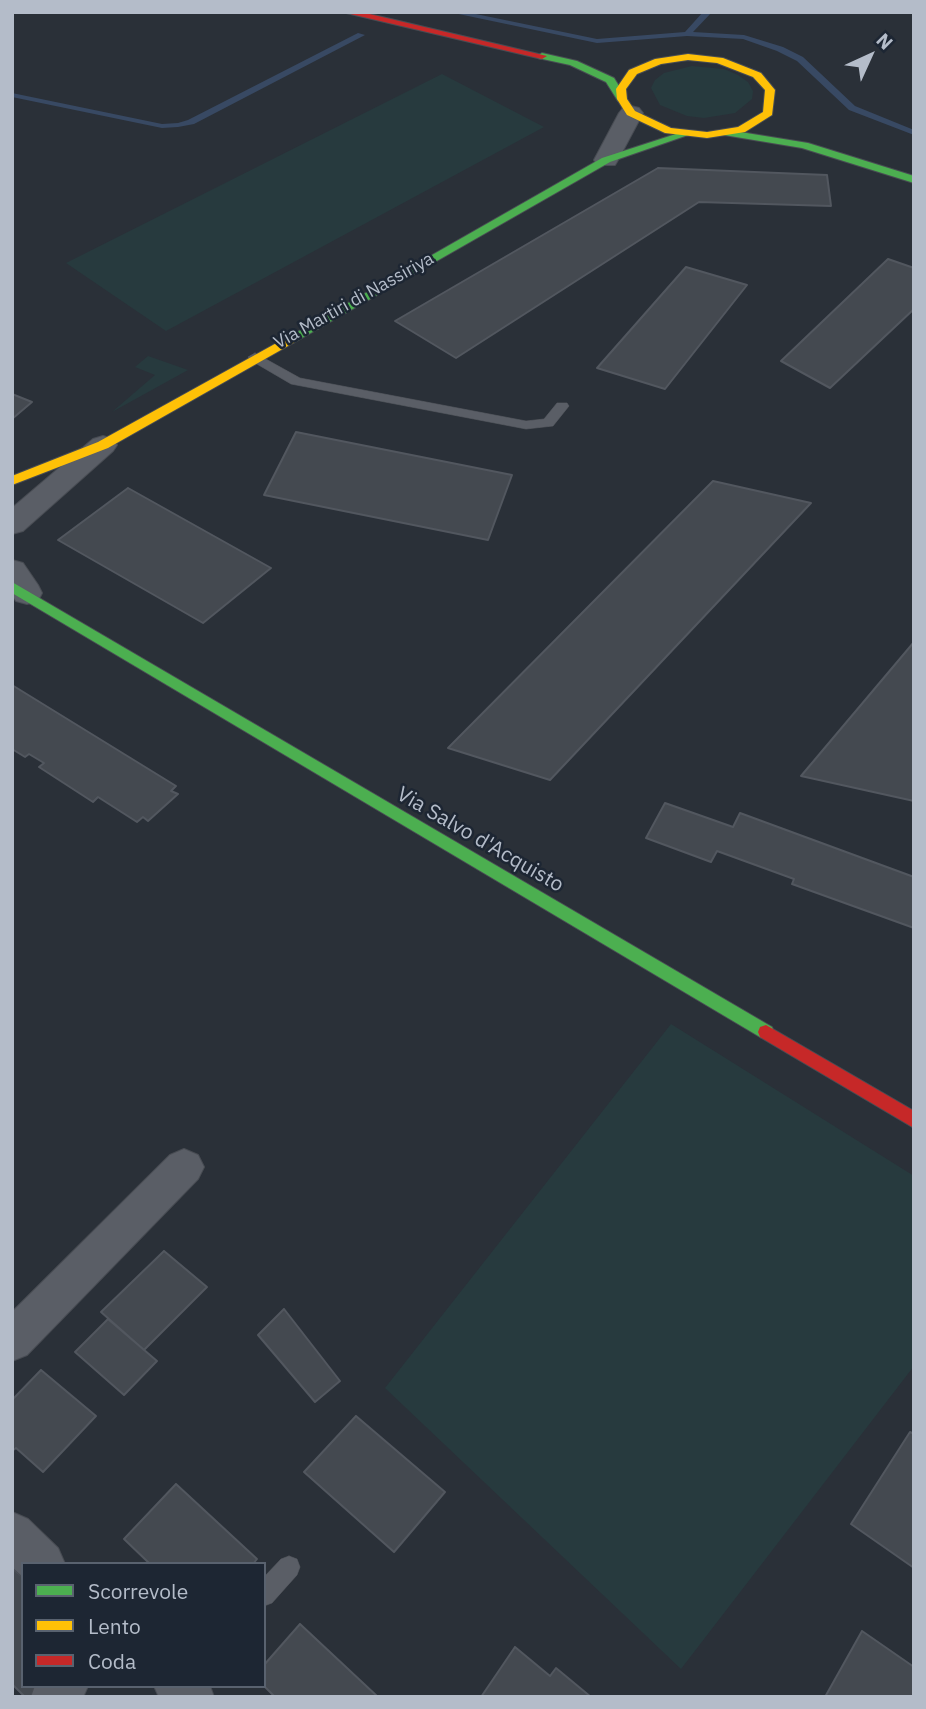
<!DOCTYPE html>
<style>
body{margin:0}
#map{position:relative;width:926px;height:1709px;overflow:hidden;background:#2a3038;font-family:"IBM Plex Sans",sans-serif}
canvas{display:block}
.frame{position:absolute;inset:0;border:14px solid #b4bcc9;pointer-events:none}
.legend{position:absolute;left:21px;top:1562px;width:245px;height:126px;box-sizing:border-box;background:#1d2633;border:2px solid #59626f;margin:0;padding:9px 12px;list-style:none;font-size:21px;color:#b4bcc9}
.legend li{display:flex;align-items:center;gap:14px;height:35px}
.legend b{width:35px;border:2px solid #59626f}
.north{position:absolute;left:835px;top:21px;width:70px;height:70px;-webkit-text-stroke:5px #1d2633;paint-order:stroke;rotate:45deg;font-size:19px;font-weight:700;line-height:28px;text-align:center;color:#b4bcc9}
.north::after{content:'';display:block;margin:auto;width:24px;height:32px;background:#b4bcc9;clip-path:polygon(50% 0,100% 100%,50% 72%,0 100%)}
</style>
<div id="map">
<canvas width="926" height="1709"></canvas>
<div class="frame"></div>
<ul class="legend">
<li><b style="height:9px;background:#4caf50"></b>Scorrevole</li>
<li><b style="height:9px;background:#ffc107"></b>Lento</li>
<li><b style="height:9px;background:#c62828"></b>Coda</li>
</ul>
<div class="north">N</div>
</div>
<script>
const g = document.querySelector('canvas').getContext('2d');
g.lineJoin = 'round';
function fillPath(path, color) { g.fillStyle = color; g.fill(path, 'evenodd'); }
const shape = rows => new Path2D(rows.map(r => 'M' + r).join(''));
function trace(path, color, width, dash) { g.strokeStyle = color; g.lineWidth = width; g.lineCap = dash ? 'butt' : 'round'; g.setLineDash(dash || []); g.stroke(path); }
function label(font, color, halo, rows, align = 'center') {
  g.font = font + ' "IBM Plex Sans",sans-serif'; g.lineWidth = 5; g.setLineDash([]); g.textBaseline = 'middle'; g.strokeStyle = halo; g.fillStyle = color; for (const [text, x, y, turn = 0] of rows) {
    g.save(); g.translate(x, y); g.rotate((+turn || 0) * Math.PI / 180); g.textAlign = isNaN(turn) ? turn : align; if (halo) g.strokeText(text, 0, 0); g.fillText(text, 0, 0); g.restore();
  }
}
fillPath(shape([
 [692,66,724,69,738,75,748,82,753,91,752,99,735,113,704,118,687,116,660,105,651,88,655,80,664,73],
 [442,74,544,127,166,331,66,263],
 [148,356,188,370,112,412,155,375,135,367],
 [671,1024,914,1176,914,1366,681,1669,385,1388]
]), '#273a3e');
fillPath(shape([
 [449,12,466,12,597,39,685,32,703,12,712,12,693,32,744,35,783,47,803,57,855,106,914,130,914,135,849,110,797,61,777,51,743,39,687,36,597,43,449,12],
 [358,33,365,35,194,124,178,127,162,128,12,97,12,93,162,124,178,123,188,120,358,33]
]), '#384963');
const building = shape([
 [658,168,827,175,831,206,699,202,456,358,395,321,658,168],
 [888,259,914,268,914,309,830,388,781,361,888,259],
 [686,267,747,285,665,389,597,368,686,267],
 [12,394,32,402,12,419,12,394],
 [296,432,512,475,488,540,264,495,296,432],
 [713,481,811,503,550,780,448,748,713,481],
 [128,488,271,568,203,623,58,540,128,488],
 [914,642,914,801,801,776,914,642],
 [12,685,176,786,171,791,178,794,148,821,143,817,137,822,98,797,93,802,39,767,44,763,29,754,25,757,12,749,12,685],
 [665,803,733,827,740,813,914,877,914,928,792,884,794,879,717,851,711,862,646,838,665,803],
 [164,1251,207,1287,144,1350,101,1312,164,1251],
 [284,1309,340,1381,315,1402,258,1335,284,1309],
 [108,1319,157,1361,124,1395,75,1352,108,1319],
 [41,1370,96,1416,43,1472,16,1448,12,1451,12,1400,41,1370],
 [356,1416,445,1492,394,1552,304,1472,356,1416],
 [910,1432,914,1434,914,1568,851,1524,910,1432],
 [176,1484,257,1559,253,1564,150,1564,124,1539,176,1484],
 [12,1568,23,1577,23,1686,43,1686,34,1697,25,1697,12,1684,12,1568],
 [300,1624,378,1697,275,1697,264,1686,264,1665,300,1624],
 [862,1631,914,1667,914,1697,825,1697,862,1631],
 [515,1647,550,1676,556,1668,591,1697,481,1697,515,1647]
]);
fillPath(building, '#444950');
trace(building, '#52575f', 2);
const lane = shape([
 [255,353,300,378,526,421,544,419,557,403,567,403,569,406,553,426,526,429,291,384,250,360,248,357,255,353],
 [289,1556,297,1559,300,1567,297,1575,272,1603,264,1606,264,1577,281,1559,289,1556]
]);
const street = shape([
 [631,106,639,108,643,113,618,160,615,165,597,165,594,160,619,113,623,108,631,106],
 [103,436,113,439,117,445,113,451,23,531,12,534,12,508,93,439,103,436],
 [12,560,23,563,38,585,42,593,38,601,27,604,16,601,12,595,12,560],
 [184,1149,198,1155,204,1167,198,1179,27,1355,12,1361,12,1312,170,1155,184,1149],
 [12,1512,28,1519,58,1548,65,1564,23,1564,23,1577,12,1567,12,1512],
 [35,1686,88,1686,83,1697,31,1697,35,1686],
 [154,1686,210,1686,214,1697,159,1697,154,1686]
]);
const fast = shape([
 [542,53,577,61,614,78,627,99,618,101,606,82,570,65,538,58,537,56,542,53],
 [728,130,808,143,914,176,914,183,802,148,724,135,723,133,728,130],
 [682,132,691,134,610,162,295,342,291,343,285,339,602,158,682,132],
 [12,582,772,1027,774,1032,772,1037,766,1039,760,1037,12,593,12,582]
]);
const slow = shape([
 [688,54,723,58,761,73,775,90,772,115,745,132,707,138,665,133,627,115,617,99,616,89,629,70,655,59,688,54],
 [688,60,717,63,753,77,765,90,763,112,738,127,707,132,671,128,635,111,627,99,626,89,637,74,661,64,688,60],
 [291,335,297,339,295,342,108,448,12,485,12,476,98,442,291,335]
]);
const jam = shape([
 [342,12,361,12,547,56,542,59,342,12],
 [766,1025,914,1111,914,1128,760,1037,758,1032,760,1027,766,1025]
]);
trace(lane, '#484c53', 1);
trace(street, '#484c53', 2);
trace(fast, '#484c53', 2);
trace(slow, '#484c53', 2);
trace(jam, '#484c53', 2);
fillPath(lane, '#5a5e66');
fillPath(street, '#5a5e66');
fillPath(fast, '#4caf50');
fillPath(slow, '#ffc107');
fillPath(jam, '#c62828');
label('18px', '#b4bcc9', '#1d2633', [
 ["Via Martiri di Nassiriya",354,301,-29]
]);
label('21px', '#b4bcc9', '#1d2633', [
 ["Via Salvo d'Acquisto",480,840,30]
]);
</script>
